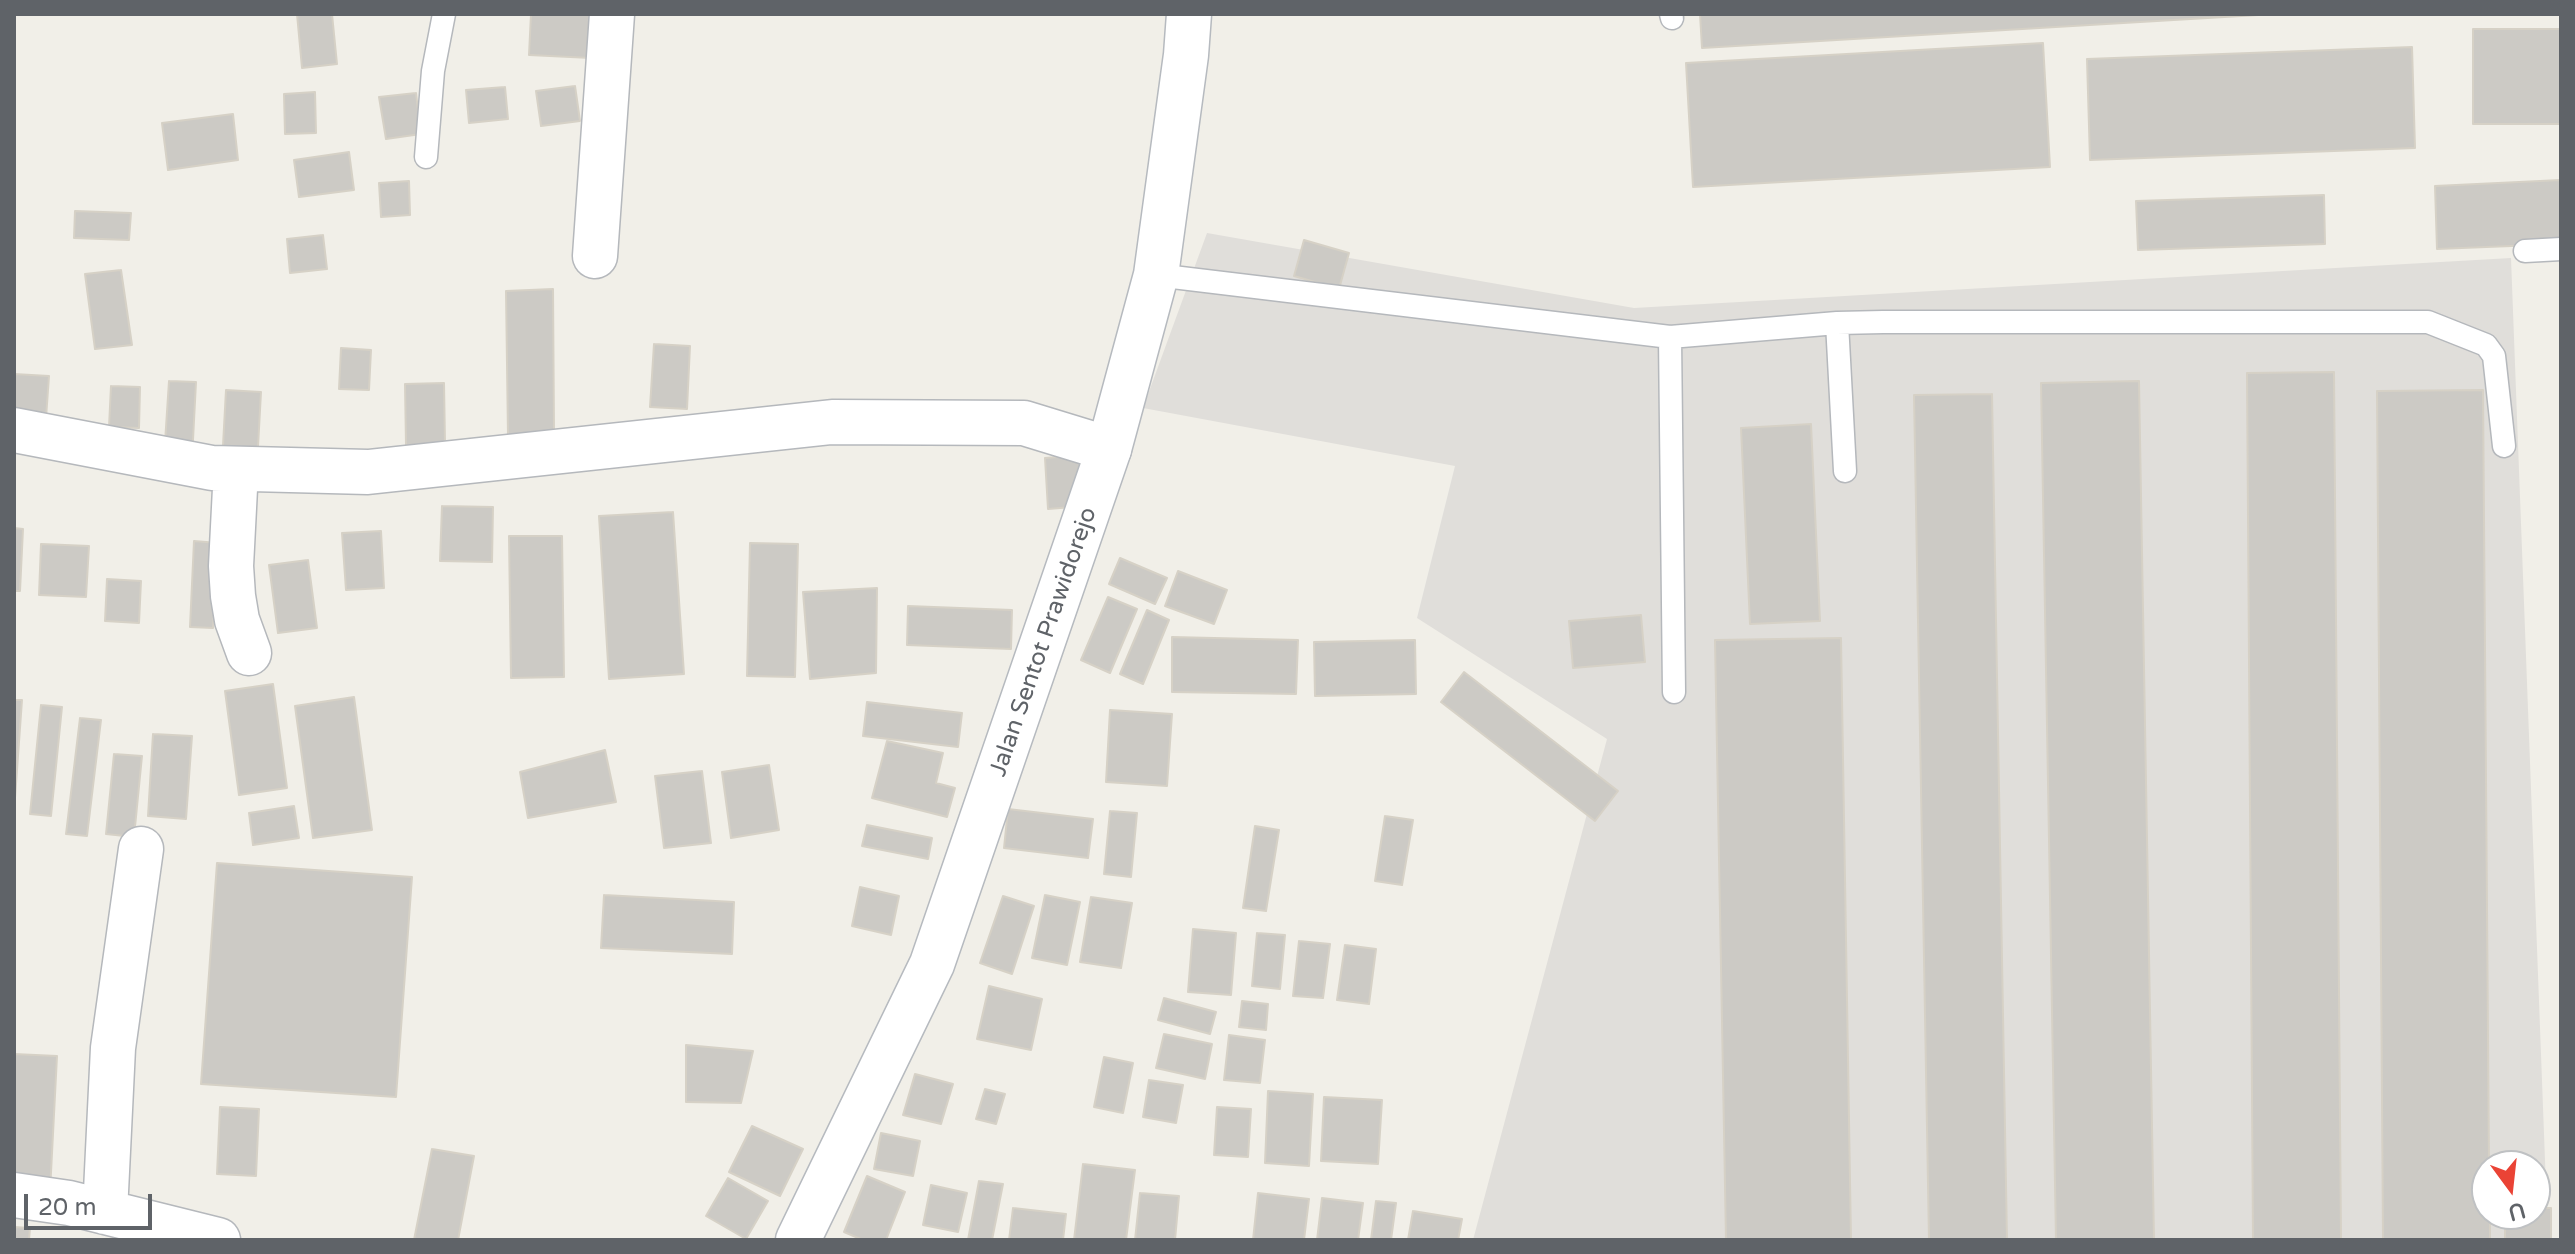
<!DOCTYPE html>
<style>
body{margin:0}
#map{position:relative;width:2575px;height:1254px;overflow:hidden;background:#f1efe8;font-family:"Varela Round",sans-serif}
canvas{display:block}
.frame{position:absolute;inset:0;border:16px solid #5f6368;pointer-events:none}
.north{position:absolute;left:2471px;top:1150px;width:80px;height:80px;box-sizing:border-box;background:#fff;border:2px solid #bfc1c3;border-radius:50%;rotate:165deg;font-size:22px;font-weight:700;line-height:32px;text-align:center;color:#5f6368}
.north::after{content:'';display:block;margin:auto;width:28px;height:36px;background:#ea4335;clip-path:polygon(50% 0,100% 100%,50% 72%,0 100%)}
.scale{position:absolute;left:24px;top:1194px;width:128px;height:36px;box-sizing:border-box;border:4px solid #5f6368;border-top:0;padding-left:10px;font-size:24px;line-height:28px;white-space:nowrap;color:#5f6368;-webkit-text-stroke:6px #fff;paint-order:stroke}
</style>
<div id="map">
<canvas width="2575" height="1254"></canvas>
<div class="frame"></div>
<div class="north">U</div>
<div class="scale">20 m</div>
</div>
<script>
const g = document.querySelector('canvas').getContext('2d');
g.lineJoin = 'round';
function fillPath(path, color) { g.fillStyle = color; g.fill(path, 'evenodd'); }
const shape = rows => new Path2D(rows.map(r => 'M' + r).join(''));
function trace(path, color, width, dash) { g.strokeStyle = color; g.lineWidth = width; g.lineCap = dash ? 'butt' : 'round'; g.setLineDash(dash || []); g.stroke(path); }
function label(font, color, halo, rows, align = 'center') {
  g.font = font + ' "Varela Round",sans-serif'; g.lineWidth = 6; g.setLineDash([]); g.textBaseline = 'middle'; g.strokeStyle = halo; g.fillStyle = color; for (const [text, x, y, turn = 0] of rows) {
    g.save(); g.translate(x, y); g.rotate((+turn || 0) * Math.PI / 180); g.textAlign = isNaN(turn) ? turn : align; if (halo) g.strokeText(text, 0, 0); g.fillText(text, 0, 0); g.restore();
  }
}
fillPath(shape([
 [1207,233,1634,308,2511,258,2548,1240,1473,1240,1607,739,1417,618,1455,466,1143,408],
 [2487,1166,2535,1166,2535,1214,2487,1214]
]), '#e0deda');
const building = shape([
 [297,14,332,14,337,64,302,68,297,14],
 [531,14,593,15,591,58,529,55,531,14],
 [1700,14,2275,14,1702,48,1700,14],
 [2473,29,2561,29,2561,124,2473,124,2473,29],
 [2043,43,2050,167,1693,187,1686,63,2043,43],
 [2412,47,2415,148,2090,160,2087,59,2412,47],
 [575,86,580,121,541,126,536,91,575,86],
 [505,87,508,119,469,123,466,90,505,87],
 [315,92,316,133,285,134,284,94,315,92],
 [416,93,421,134,386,139,379,97,416,93],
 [233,114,238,160,168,170,162,123,233,114],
 [349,152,354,190,299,197,294,160,349,152],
 [2561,180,2561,244,2437,249,2435,186,2561,180],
 [409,181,410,215,381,217,379,183,409,181],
 [2324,195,2325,244,2138,250,2136,201,2324,195],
 [75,211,131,213,129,240,74,238,75,211],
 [323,235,327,269,290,273,287,239,323,235],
 [1304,240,1349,253,1339,289,1294,276,1304,240],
 [121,270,132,345,95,349,85,274,121,270],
 [553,289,554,434,508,436,506,291,553,289],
 [654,344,690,346,687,409,650,407,654,344],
 [341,348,371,350,369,390,339,389,341,348],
 [2334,372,2341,1240,2253,1240,2247,373,2334,372],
 [14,374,49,376,46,418,14,416,14,374],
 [169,381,196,382,192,459,164,458,169,381],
 [2139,381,2154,1240,2056,1240,2041,383,2139,381],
 [444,383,445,444,406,445,405,384,444,383],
 [111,386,140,387,139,428,109,427,111,386],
 [226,390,261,392,257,465,222,464,226,390],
 [2483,390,2489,1166,2487,1166,2487,1214,2490,1214,2490,1240,2383,1240,2377,391,2483,390],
 [1992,394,2007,1240,1929,1240,1914,395,1992,394],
 [1811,424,1820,621,1750,624,1741,428,1811,424],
 [1082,455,1085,506,1048,509,1045,458,1082,455],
 [442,506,493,507,492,562,440,561,442,506],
 [673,512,684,674,609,679,599,516,673,512],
 [14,528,23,529,20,591,14,591,14,528],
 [381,531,384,588,346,590,342,533,381,531],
 [509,536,562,536,564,677,511,678,509,536],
 [194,541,218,543,213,628,190,627,194,541],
 [750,543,798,544,795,677,747,676,750,543],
 [41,544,89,546,86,597,39,595,41,544],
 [1120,558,1167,578,1155,604,1109,584,1120,558],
 [308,560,317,628,278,633,269,565,308,560],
 [1178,571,1227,590,1214,624,1165,606,1178,571],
 [107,579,141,581,139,623,105,621,107,579],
 [877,588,876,673,810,679,803,592,877,588],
 [1108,597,1137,609,1110,673,1081,660,1108,597],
 [908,606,1012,610,1011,649,907,645,908,606],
 [1147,610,1169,620,1143,684,1120,674,1147,610],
 [1641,615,1645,662,1573,668,1569,621,1641,615],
 [1172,637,1298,640,1296,694,1172,692,1172,637],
 [1841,638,1851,1240,1726,1240,1715,640,1841,638],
 [1415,640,1416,694,1315,696,1314,642,1415,640],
 [1464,672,1618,791,1595,821,1441,702,1464,672],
 [273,684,287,788,239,795,225,691,273,684],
 [354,697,372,830,313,838,295,706,354,697],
 [14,700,22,700,14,812,14,700],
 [867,702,962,713,958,747,863,736,867,702],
 [41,705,62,707,51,816,30,814,41,705],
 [1110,710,1172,714,1167,786,1106,782,1110,710],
 [80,718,101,720,87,836,66,834,80,718],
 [153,734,192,736,186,819,148,816,153,734],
 [887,741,943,753,936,783,955,788,947,817,872,798,887,741],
 [605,750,616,802,528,818,520,772,605,750],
 [114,754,142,756,134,837,106,834,114,754],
 [769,765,779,830,731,838,722,772,769,765],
 [702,771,711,843,664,848,655,776,702,771],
 [294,806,299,838,253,845,249,813,294,806],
 [1008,809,1093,819,1088,858,1004,848,1008,809],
 [1110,811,1137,813,1131,877,1104,874,1110,811],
 [1385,816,1413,820,1402,885,1375,881,1385,816],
 [867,825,932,838,928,859,862,846,867,825],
 [1255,826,1279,830,1266,911,1243,908,1255,826],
 [217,863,412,877,396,1097,201,1084,217,863],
 [860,887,899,896,891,935,852,926,860,887],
 [604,895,734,902,732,954,601,948,604,895],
 [1045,895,1080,902,1067,965,1032,958,1045,895],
 [1003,896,1034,906,1012,974,980,963,1003,896],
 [1091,897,1132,903,1121,968,1080,962,1091,897],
 [1193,929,1236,933,1231,995,1188,992,1193,929],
 [1257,933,1285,935,1280,989,1252,986,1257,933],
 [1299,941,1330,944,1323,998,1293,996,1299,941],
 [1345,945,1376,949,1369,1004,1337,1000,1345,945],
 [989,986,1042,999,1031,1050,977,1039,989,986],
 [1164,998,1216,1012,1210,1034,1158,1020,1164,998],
 [1242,1001,1268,1004,1266,1030,1239,1027,1242,1001],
 [1164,1034,1212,1044,1205,1079,1156,1068,1164,1034],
 [1229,1035,1265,1040,1260,1083,1224,1080,1229,1035],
 [686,1045,753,1051,741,1103,686,1102,686,1045],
 [14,1054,57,1056,50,1192,14,1190,14,1054],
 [1104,1057,1133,1063,1123,1113,1094,1107,1104,1057],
 [915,1074,953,1084,941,1124,903,1115,915,1074],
 [1149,1080,1183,1085,1176,1123,1143,1117,1149,1080],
 [985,1089,1005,1094,996,1124,976,1119,985,1089],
 [1268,1091,1313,1094,1309,1166,1265,1163,1268,1091],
 [1324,1097,1382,1100,1378,1164,1321,1161,1324,1097],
 [220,1107,259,1109,256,1176,217,1174,220,1107],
 [1217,1107,1251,1109,1248,1157,1214,1155,1217,1107],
 [752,1126,803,1149,780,1196,729,1172,752,1126],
 [881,1133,920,1141,913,1176,874,1169,881,1133],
 [432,1149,474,1156,458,1240,414,1240,432,1149],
 [1083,1164,1135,1170,1126,1240,1074,1240,1083,1164],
 [867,1176,905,1192,886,1240,863,1240,844,1232,867,1176],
 [728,1178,768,1201,746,1239,706,1216,728,1178],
 [979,1181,1003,1184,992,1240,968,1240,979,1181],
 [931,1185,967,1193,958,1232,923,1225,931,1185],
 [1140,1193,1179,1196,1175,1240,1135,1240,1140,1193],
 [1258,1193,1309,1199,1304,1240,1253,1240,1258,1193],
 [1322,1198,1363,1203,1358,1240,1317,1240,1322,1198],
 [1376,1201,1396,1203,1391,1240,1371,1240,1376,1201],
 [1013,1208,1066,1214,1063,1240,1009,1240,1013,1208],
 [2535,1208,2551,1208,2551,1240,2505,1240,2505,1214,2535,1214,2535,1208],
 [1413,1211,1462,1219,1458,1240,1408,1240,1413,1211],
 [14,1227,30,1228,29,1240,14,1240,14,1227]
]);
fillPath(building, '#cccac5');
trace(building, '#d6d1c6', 2);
const service = shape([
 [1671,14,1672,18],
 [426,157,433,71,444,14],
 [2525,251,2561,249],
 [1156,275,1670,337,1837,323,1883,322,2428,322,2486,345,2494,356,2504,446],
 [1837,323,1845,471],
 [1670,337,1674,692]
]);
const minor = shape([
 [595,256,612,14],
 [14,430,212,468,368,472,832,422,1024,423,1109,449],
 [236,469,231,566,233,596,237,620,249,653],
 [14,1195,69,1203,218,1240],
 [105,1212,113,1048,141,849]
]);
const secondary = shape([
 [798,1240,932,964,1109,449,1156,275,1186,55,1189,14]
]);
trace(service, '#b5b8bc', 25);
trace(minor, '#b5b8bc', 47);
trace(secondary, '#b6babf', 47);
trace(service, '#fff', 22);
trace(minor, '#fff', 44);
trace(secondary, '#fff', 44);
label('24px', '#5f6368', '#fff', [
 ["Jalan Sentot Prawidorejo",1044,642,-71]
]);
</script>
